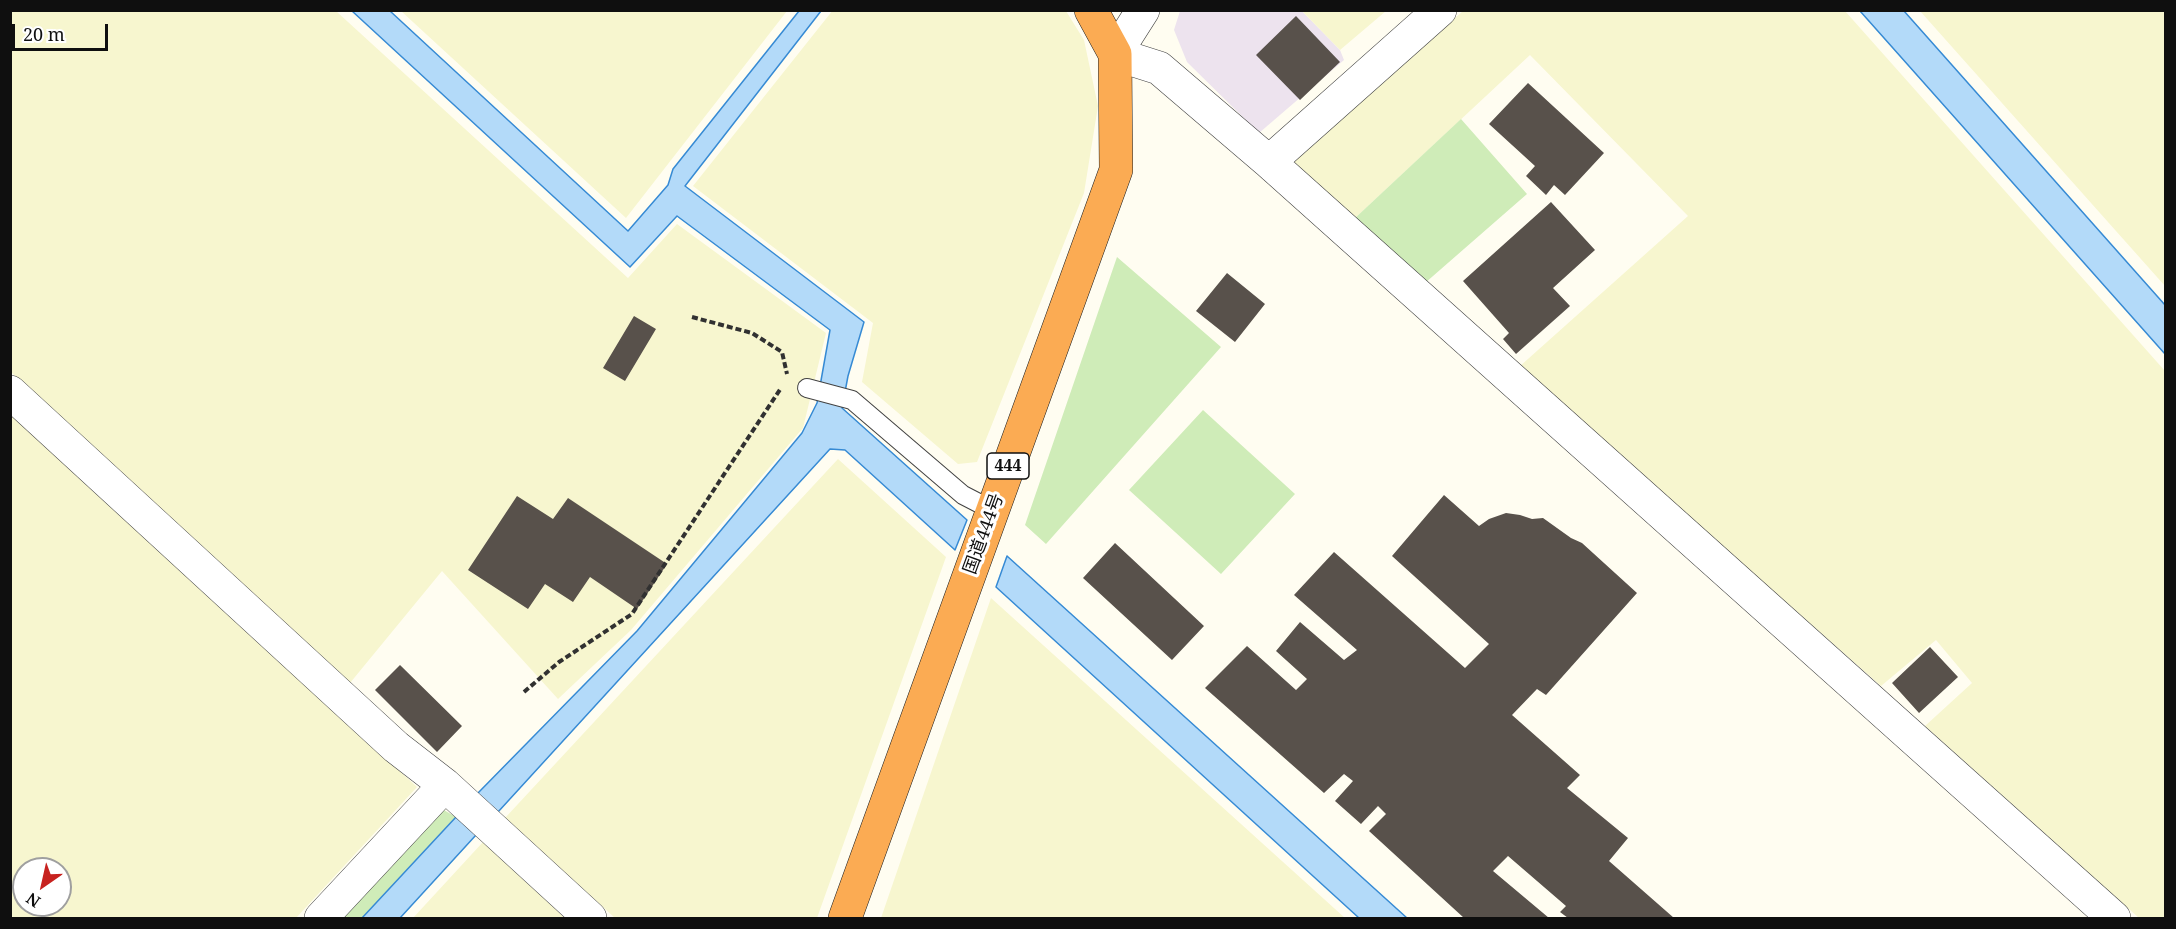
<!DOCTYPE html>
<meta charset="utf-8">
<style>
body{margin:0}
#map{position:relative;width:2176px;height:929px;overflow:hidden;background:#fffdf1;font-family:"Noto Serif",serif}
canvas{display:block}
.frame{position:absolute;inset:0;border:12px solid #0f0f0f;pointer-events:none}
.north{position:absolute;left:12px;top:857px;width:60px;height:60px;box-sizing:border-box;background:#fff;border:2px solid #9f9f9f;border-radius:50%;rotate:214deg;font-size:16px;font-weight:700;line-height:24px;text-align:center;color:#0f0f0f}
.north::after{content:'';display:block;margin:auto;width:21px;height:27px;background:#c7221f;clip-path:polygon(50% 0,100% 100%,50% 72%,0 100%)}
.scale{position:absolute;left:12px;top:24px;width:96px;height:27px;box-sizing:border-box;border:3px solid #0f0f0f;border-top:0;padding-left:8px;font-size:18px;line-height:21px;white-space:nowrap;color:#0f0f0f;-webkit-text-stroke:4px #fff;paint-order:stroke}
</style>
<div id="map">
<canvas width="2176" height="929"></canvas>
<div class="frame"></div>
<div class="north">N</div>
<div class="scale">20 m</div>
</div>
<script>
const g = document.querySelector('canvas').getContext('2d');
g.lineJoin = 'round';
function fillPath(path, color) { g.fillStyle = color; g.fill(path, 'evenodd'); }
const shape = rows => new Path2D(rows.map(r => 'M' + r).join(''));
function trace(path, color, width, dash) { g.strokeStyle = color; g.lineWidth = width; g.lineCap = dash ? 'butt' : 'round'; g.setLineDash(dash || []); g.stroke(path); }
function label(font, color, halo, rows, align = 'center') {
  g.font = font + ' "Noto Serif","Noto Sans JP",serif'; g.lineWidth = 6; g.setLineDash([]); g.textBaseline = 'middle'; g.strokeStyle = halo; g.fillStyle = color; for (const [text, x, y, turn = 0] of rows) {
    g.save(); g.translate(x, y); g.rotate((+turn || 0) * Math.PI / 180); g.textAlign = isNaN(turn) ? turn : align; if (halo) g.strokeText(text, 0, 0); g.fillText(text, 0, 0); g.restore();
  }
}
fillPath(shape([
 [1180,11,1302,11,1340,50,1344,60,1259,133,1187,62,1174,30]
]), '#ede3ee');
fillPath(shape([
 [833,10,1066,11,1084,40,1098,106,1084,193,977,462,958,464,862,382,873,323,693,186],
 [10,11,336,11,628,278,677,224,826,333,803,428,631,630,558,699,442,571,350,683,11,372],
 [401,11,787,11,626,218],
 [1302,11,1386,11,1340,50],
 [1463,11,1845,11,2165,371,2165,918,2139,918,1925,726,1972,683,1936,640,1881,686,1519,367,1688,216,1530,55,1354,219,1291,163],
 [1920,11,2165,11,2165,286],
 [10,412,417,787,296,918,11,918],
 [24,869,60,869,60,905,24,905],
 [838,459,946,557,817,918,615,918,505,818],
 [991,598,1345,918,881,918],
 [483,842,565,918,413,918]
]), '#f7f6cf');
fillPath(shape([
 [1461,119,1527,194,1425,283,1354,219],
 [1117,257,1221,347,1046,544,1025,525],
 [1203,410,1295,494,1221,574,1129,490],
 [442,809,456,817,362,918,340,918]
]), '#cfecb8');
const water = shape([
 [352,11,390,11,628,231,668,185,673,169,799,11,821,11,685,186,864,322,848,376,842,408,967,520,955,550,845,450,830,449,498,812,477,794,637,631,802,433,817,403,830,330,677,216,630,267,352,11],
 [1860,11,1904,11,2165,305,2165,354,1860,11],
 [1007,556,1407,918,1359,918,996,587,1007,556],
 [456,817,476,835,400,918,362,918,456,817]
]);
fillPath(water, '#b3daf9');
trace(water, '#368ad4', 1.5);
fillPath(shape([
 [1296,16,1340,62,1300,100,1256,55],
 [1528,83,1604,153,1565,195,1554,185,1546,195,1526,176,1535,166,1489,124],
 [1551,202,1595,250,1553,288,1570,306,1516,354,1503,339,1509,333,1463,281],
 [1227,273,1265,304,1235,342,1196,311],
 [634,316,656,329,625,381,603,368],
 [1444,495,1479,526,1489,519,1506,513,1520,515,1532,519,1543,518,1571,538,1582,543,1637,593,1546,695,1537,689,1512,715,1580,775,1567,788,1628,838,1609,861,1674,918,1568,918,1560,912,1566,906,1508,856,1493,871,1549,918,1464,918,1369,831,1386,814,1378,806,1361,824,1335,801,1353,781,1344,774,1324,793,1205,688,1247,646,1296,690,1307,679,1276,651,1300,622,1344,660,1357,650,1294,595,1334,552,1465,668,1489,644,1392,556],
 [517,496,553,519,568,498,667,564,637,609,590,577,573,602,545,584,528,609,468,570],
 [1115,543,1204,626,1172,660,1083,578],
 [1930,647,1958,677,1919,713,1892,683],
 [400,665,462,726,437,752,375,690]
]), '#58514b');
const lane = shape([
 [807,388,852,400,963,495,992,510]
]);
const street = shape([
 [1143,10,1115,54,1159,68,1269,162,2114,918],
 [1269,162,1440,10],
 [10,392,396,747,445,785],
 [321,918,445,785,590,918]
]);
const highway = shape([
 [845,918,1116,170,1115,54,1091,10]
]);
trace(lane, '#424242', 20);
trace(street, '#424242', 34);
trace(highway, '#202020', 34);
trace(shape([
 [692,317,752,333,782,352,787,374],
 [524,692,559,662,632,614,781,388]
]), '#313131', 4, [6, 3]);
trace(lane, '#fff', 18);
trace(street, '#fff', 33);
trace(highway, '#fbab53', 33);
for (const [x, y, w] of [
 [1008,466,42]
]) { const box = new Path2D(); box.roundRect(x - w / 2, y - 13, w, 26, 4.5); g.fillStyle = '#fff'; g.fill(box); trace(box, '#0f0f0f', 1.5); }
label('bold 16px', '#0f0f0f', null, [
 ["444",1008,466]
]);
label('18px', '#0f0f0f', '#fff', [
 ["国道444号",984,534,-70]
]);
</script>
